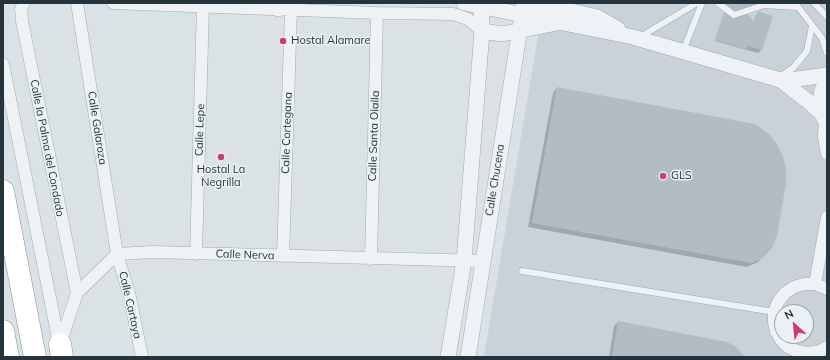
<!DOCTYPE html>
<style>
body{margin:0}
#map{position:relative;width:830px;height:360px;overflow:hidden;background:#dbe2e6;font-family:Mulish,sans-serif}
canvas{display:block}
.frame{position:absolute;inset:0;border:4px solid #24333c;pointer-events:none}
.north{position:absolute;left:774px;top:304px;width:40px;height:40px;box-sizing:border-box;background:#eaf1f4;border:1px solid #9ba5aa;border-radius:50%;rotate:333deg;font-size:11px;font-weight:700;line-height:16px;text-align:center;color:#24333c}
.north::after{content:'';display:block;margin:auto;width:14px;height:18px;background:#d33875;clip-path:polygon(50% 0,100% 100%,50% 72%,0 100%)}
</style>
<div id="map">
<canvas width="830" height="360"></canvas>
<div class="frame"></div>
<div class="north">N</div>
</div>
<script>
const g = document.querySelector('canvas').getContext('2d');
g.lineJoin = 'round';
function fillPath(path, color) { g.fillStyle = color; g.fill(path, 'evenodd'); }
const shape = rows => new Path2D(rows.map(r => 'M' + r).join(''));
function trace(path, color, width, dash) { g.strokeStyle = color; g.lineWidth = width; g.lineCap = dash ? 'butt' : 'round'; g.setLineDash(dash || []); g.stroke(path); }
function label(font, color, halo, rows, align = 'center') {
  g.font = font + ' Mulish,sans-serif'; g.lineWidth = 3; g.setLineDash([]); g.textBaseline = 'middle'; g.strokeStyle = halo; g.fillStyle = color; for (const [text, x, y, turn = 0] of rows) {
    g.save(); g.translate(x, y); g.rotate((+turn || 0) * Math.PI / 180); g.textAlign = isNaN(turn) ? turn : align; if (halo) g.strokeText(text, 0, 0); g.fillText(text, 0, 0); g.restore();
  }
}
fillPath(shape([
 [527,3,827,3,827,357,484,357,543,6],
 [782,312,806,312,806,336,782,336]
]), '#c9d2d8');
fillPath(shape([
 [728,3,746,13,753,22,758,12,771,17,761,50,758,53,715,41],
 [557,88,762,257,758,262,747,267,528,227,553,93],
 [618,322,743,357,609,357,614,326]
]), '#0003');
fillPath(shape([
 [727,3,760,3,747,13,754,22,758,11,773,16,762,50,747,46,746,49,715,40],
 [557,87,755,124,769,134,777,144,783,157,786,168,786,183,777,236,772,248,763,258,752,263,532,223],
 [618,321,727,342,735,346,745,357,612,357]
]), '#b2bdc3');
const service = shape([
 [718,3,734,15,764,5],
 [761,3,764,5,798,7],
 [795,3,822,38,827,53],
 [814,3,827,17],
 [640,37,697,3],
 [683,51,702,3],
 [779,77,793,68,807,51,812,26],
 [522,271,774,312]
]);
const minor = shape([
 [24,3,21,9,22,21,77,293],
 [77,3,117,254,130,297,142,357],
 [113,3,377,13,453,14,468,19,482,31],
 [3,64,59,343],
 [825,120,824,137,827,154],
 [196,254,203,6],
 [283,256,291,10],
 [371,259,377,13],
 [815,284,827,217],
 [827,289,815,284,804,284,794,287,785,293,778,302,774,312,774,322,776,331,781,340,788,347,797,351,808,353,820,351,827,347],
 [60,344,77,293,117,254,153,252,483,261]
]);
const tertiary = shape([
 [274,3,278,9],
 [464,3,633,37,777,79,782,81,809,102,823,115],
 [536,3,597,17,618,29],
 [482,31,502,34,557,23],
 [782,81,827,75],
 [824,119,820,102,822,90,827,82],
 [448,357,464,261,482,31,481,3],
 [468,357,524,3]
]);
const motorway = shape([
 [3,191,35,357],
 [3,331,8,357],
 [60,344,62,357]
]);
trace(service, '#a0aab0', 7);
trace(minor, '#a0aab0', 13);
trace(tertiary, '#a0aab0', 16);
trace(motorway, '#82939d', 23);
trace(service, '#eef2f4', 6);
trace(minor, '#eef2f4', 12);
trace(tertiary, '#eef2f4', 15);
trace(motorway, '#fff', 22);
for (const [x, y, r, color] of [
 [283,41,4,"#d33875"],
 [221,157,4,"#d33875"],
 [663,176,4,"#d33875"]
]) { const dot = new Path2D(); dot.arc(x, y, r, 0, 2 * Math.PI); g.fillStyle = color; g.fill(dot); trace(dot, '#eaf1f4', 1.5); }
label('11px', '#24333c', '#eaf1f4', [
 ["Hostal Alamare",291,41],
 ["Hostal La",221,170,"center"],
 ["Negrilla",221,183,"center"],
 ["GLS",671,176]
], 'left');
label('11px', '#24333c', '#eaf1f4', [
 ["Calle Galaroza",97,128,81],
 ["Calle Lepe",200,130,-88],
 ["Calle Cortegana",287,133,-88],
 ["Calle Santa Olalla",374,136,-88],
 ["Calle la Palma del Condado",47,148,79],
 ["Calle Chucena",495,180,-81],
 ["Calle Nerva",245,255,2],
 ["Calle Cartaya",130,305,77]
]);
</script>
